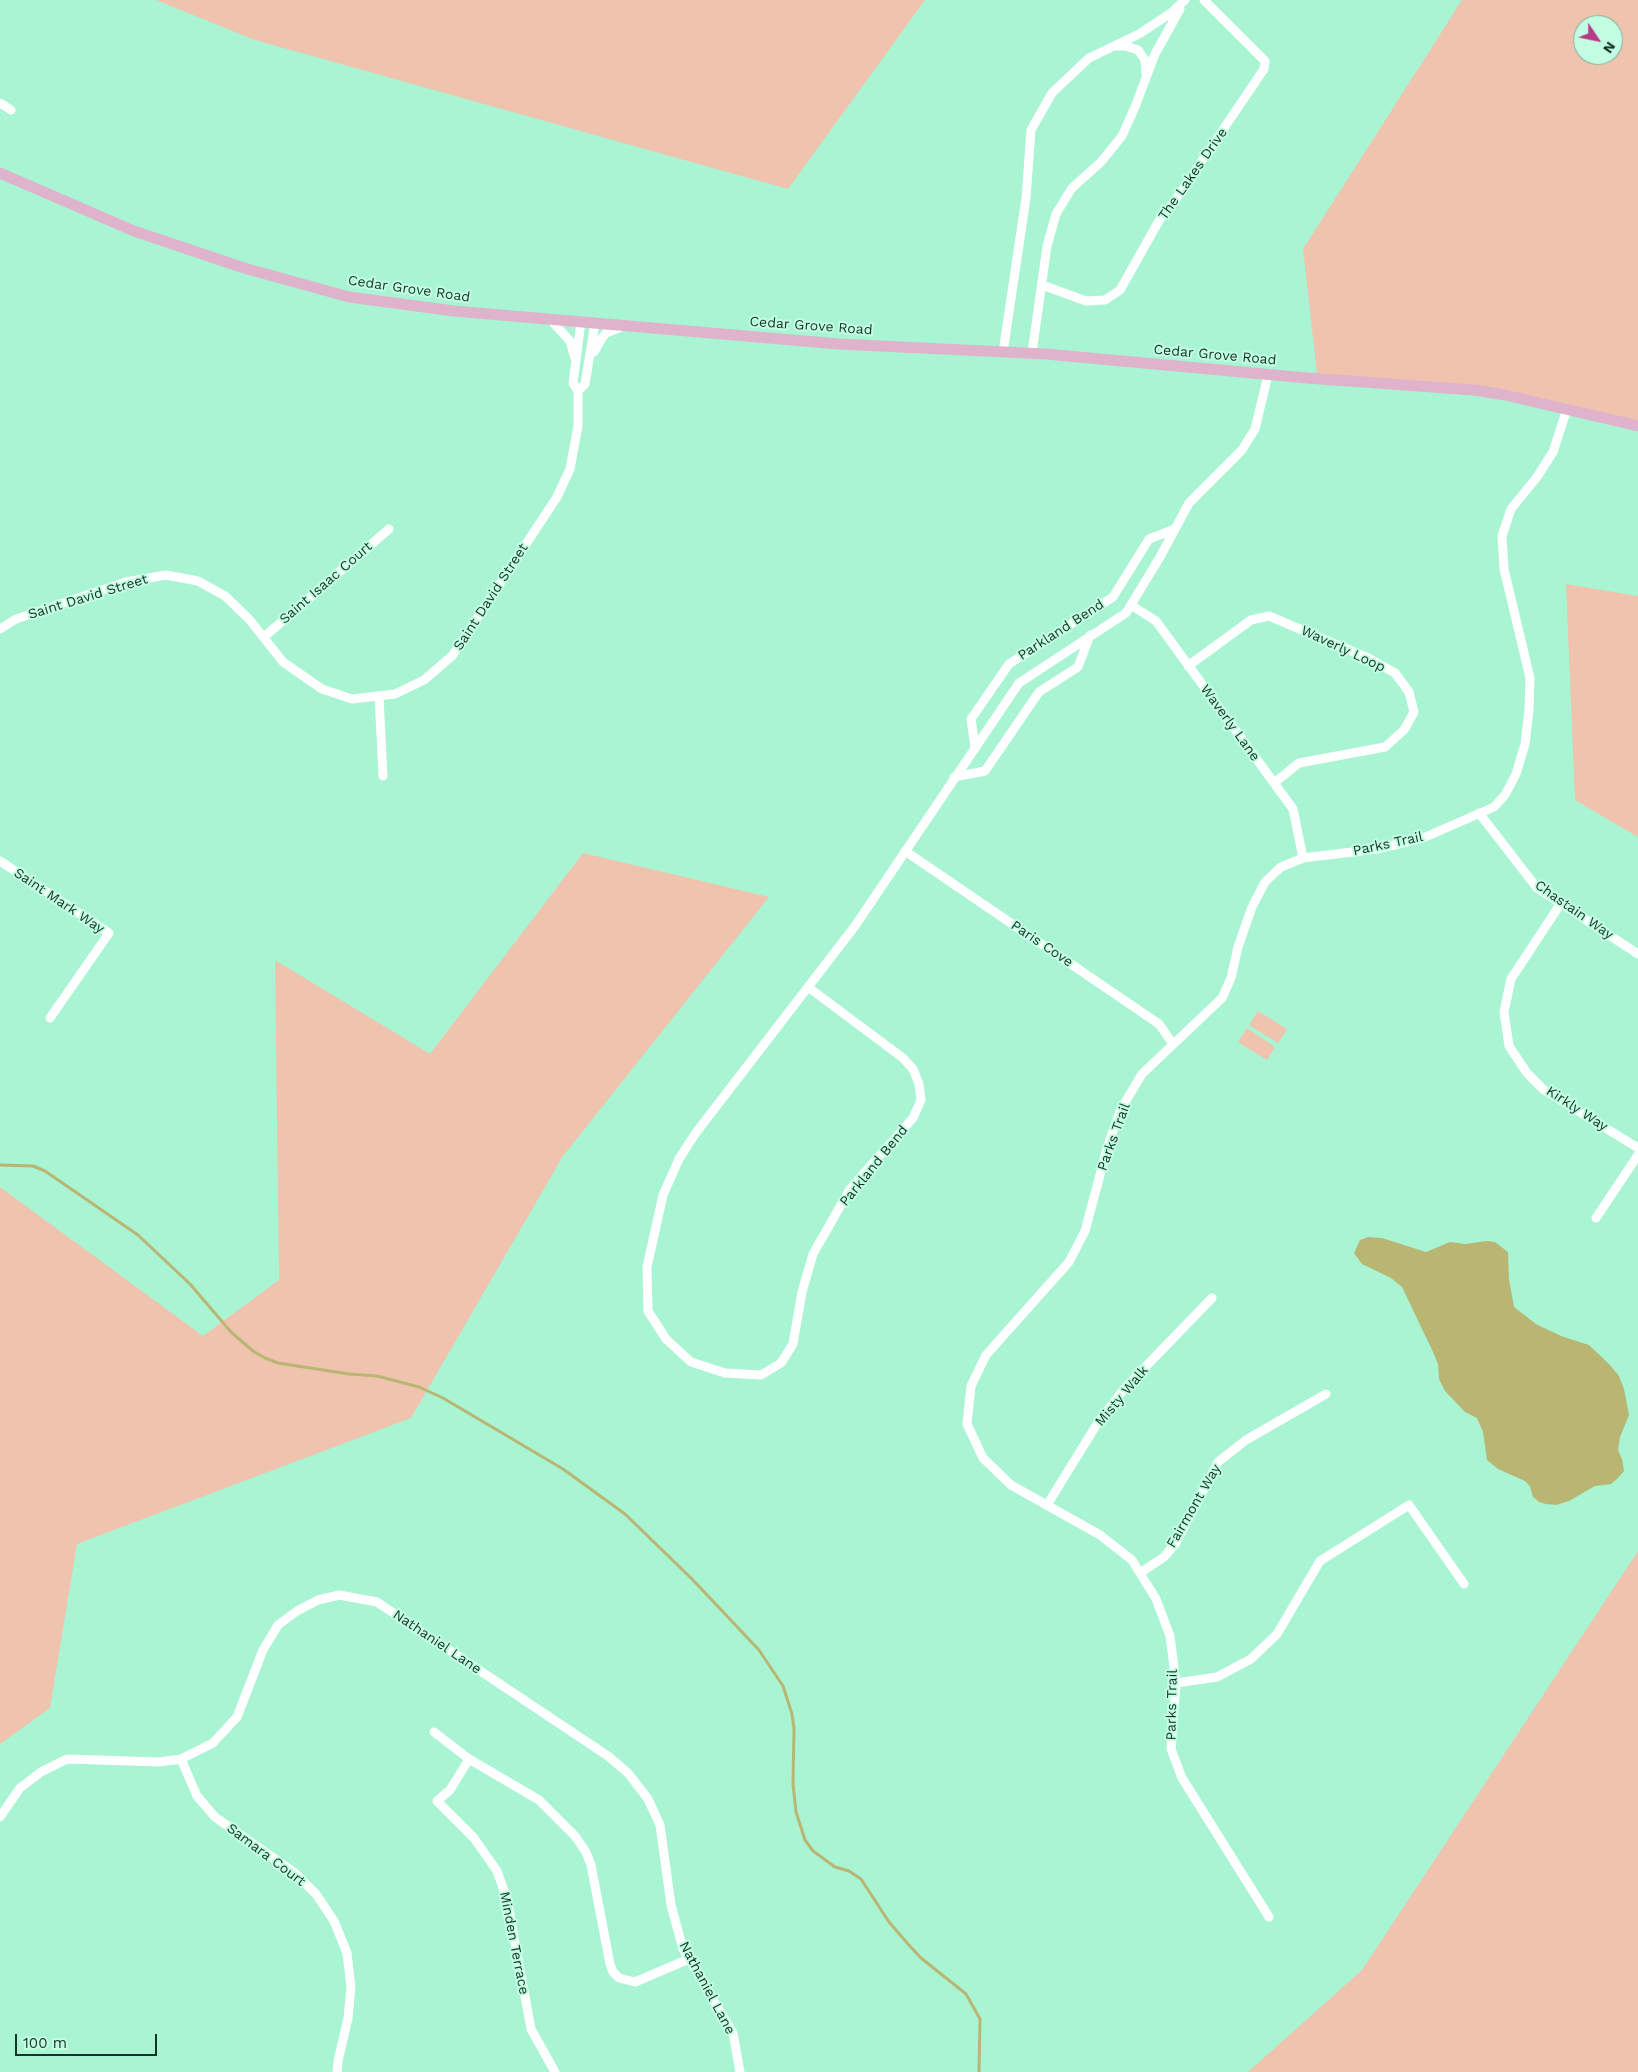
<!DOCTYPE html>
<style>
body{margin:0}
#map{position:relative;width:1638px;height:2072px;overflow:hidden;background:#a9f4d3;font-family:"Work Sans",sans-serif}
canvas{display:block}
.north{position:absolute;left:1573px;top:15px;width:50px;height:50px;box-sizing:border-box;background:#c3fee3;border:1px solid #7dad98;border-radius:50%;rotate:124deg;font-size:14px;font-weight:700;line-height:20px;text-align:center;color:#153428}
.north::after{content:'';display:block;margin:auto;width:18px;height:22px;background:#b73a89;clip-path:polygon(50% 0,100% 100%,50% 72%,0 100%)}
.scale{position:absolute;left:15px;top:2034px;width:142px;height:22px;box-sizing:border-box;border:2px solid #153428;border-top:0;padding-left:6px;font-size:15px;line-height:18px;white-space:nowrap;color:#153428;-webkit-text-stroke:4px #c3fee3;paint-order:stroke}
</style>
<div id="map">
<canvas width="1638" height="2072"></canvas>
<div class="north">N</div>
<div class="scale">100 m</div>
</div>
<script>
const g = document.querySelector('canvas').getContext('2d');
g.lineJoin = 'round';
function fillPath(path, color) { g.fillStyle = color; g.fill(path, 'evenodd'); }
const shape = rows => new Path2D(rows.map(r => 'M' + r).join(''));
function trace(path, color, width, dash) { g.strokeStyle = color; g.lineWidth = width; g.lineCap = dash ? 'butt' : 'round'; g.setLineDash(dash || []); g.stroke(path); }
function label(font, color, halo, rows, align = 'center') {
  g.font = font + ' "Work Sans",sans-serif'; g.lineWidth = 4; g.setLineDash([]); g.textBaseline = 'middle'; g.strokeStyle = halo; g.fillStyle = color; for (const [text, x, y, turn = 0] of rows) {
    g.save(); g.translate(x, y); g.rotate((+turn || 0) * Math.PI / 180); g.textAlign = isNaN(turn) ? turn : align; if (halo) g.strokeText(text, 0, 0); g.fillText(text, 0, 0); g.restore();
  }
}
fillPath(shape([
 [156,0,925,0,788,189,255,40],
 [1462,0,1638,0,1638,425,1494,397,1318,382,1303,249],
 [1583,25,1613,25,1613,55,1583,55],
 [1566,584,1638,596,1638,837,1575,800],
 [583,853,769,897,563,1156,411,1418,77,1544,50,1708,0,1744,0,1187,203,1336,279,1280,275,960,430,1054],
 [1258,1011,1287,1029,1278,1043,1249,1025],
 [1247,1028,1275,1047,1267,1060,1238,1042],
 [1638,1551,1638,2072,1248,2072,1362,1970]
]), '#f0c3af');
fillPath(shape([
 [1368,1237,1382,1238,1426,1252,1450,1242,1466,1244,1486,1241,1495,1242,1508,1252,1509,1279,1514,1307,1536,1324,1561,1336,1589,1345,1610,1365,1619,1376,1624,1389,1629,1415,1620,1437,1618,1450,1622,1459,1624,1471,1618,1478,1611,1484,1595,1486,1569,1501,1556,1505,1546,1504,1539,1502,1533,1497,1530,1486,1525,1481,1498,1469,1487,1460,1483,1432,1477,1418,1465,1412,1445,1391,1439,1379,1438,1364,1433,1352,1402,1287,1391,1278,1362,1264,1354,1253,1360,1240]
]), '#b9b674');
trace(shape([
 [0,1165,33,1166,45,1171,138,1235,190,1284,231,1332,253,1351,265,1358,278,1363,349,1374,377,1376,419,1387,443,1398,563,1469,625,1514,692,1579,759,1650,783,1686,792,1714,794,1728,793,1784,796,1812,805,1840,813,1851,835,1867,849,1871,861,1879,889,1922,908,1944,921,1958,966,1994,980,2019,979,2072]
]), '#b9b674', 3);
trace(shape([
 [1115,46,1126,46,1138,50,1145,60,1146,74],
 [0,103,11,110],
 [1042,285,1086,301,1105,300,1120,290,1160,219,1176,199,1264,69,1265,61,1204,0],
 [550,319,570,341,575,358],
 [594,352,602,338,606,333,624,326],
 [1003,352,1026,198,1031,130,1052,93,1089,58,1139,34,1171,13,1185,0],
 [1032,353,1047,246,1056,214,1072,188,1101,162,1122,136,1135,107,1155,54,1180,9],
 [578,391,585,384,595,323],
 [1131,605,1156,621,1293,809,1303,858],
 [0,629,16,619,126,582,166,575,198,581,225,596,249,619,283,662,322,689,352,699,395,694,424,680,452,656,557,497,570,469,578,426,578,391,573,383,581,322],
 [264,637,389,529],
 [1188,666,1251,620,1269,616,1368,658,1395,673,1409,692,1414,712,1404,730,1385,747,1299,763,1274,783],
 [379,696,383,776],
 [975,747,971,719,1009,664,1113,597,1149,539,1175,529],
 [954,777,985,771,1039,692,1078,667,1090,635],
 [1479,813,1537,888,1638,954],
 [905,851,1159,1024,1173,1044],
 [0,861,109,933,50,1018],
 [1561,903,1511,979,1504,1012,1509,1046,1527,1073,1544,1090,1638,1148],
 [808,987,903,1058,913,1069,919,1084,921,1100,913,1118,850,1189,813,1254,802,1292,793,1344,781,1363,761,1375,725,1373,691,1362,666,1339,648,1311,647,1267,663,1195,679,1159,695,1134,855,926,1019,683,1126,613,1160,557,1189,503,1242,450,1255,429,1268,375],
 [1596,1218,1638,1155],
 [1047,1505,1097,1424,1124,1389,1212,1298],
 [1140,1573,1164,1557,1176,1543,1218,1462,1246,1440,1326,1394],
 [1176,1683,1217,1677,1251,1659,1277,1634,1320,1561,1409,1505,1464,1584],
 [434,1732,469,1759],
 [181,1759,197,1796,215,1817,295,1873,316,1894,334,1921,347,1953,351,1987,348,2018,338,2061,337,2072],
 [0,1817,20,1788,41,1772,67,1759,159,1762,181,1759,213,1743,237,1717,263,1650,278,1625,297,1611,318,1600,339,1595,377,1602,608,1756,628,1773,648,1799,660,1825,671,1905,683,1949,733,2033,740,2072],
 [1269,1917,1182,1778,1171,1749,1176,1683,1170,1636,1156,1599,1132,1560,1100,1535,1011,1485,983,1458,967,1424,971,1386,986,1355,1069,1262,1085,1231,1108,1145,1121,1109,1142,1074,1222,998,1231,978,1238,947,1252,907,1265,882,1281,867,1303,858,1377,849,1423,838,1494,807,1505,795,1516,774,1525,744,1529,710,1530,678,1504,569,1502,536,1511,509,1537,477,1553,452,1567,409],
 [555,2072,531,2029,507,1899,497,1871,474,1838,437,1801,450,1790,469,1759,539,1800,575,1836,586,1852,591,1865,610,1964,613,1972,619,1978,635,1982,689,1959]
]), '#fff', 9);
trace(shape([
 [0,173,134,231,244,268,349,297,454,311,839,344,1046,354,1307,378,1474,390,1505,395,1638,426]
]), '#e0b3cc', 11);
label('14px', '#153428', '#c3fee3', [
 ["The Lakes Drive",1193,174,-55],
 ["Cedar Grove Road",409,289,8],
 ["Cedar Grove Road",811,326,4],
 ["Cedar Grove Road",1215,355,5],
 ["Saint Isaac Court",326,583,-41],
 ["Saint David Street",88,597,-17],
 ["Saint David Street",491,597,-57],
 ["Parkland Bend",1061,630,-33],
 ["Waverly Loop",1343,649,25],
 ["Waverly Lane",1230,723,54],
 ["Parks Trail",1388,844,-12],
 ["Saint Mark Way",59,901,34],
 ["Chastain Way",1574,910,35],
 ["Paris Cove",1042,944,34],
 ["Kirkly Way",1577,1109,33],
 ["Parks Trail",1114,1137,-70],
 ["Parkland Bend",874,1166,-51],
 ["Misty Walk",1122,1396,-50],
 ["Fairmont Way",1194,1506,-60],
 ["Nathaniel Lane",437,1642,34],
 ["Parks Trail",1172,1705,-89],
 ["Samara Court",266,1855,37],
 ["Minden Terrace",514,1943,79],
 ["Nathaniel Lane",707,1988,62]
]);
</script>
